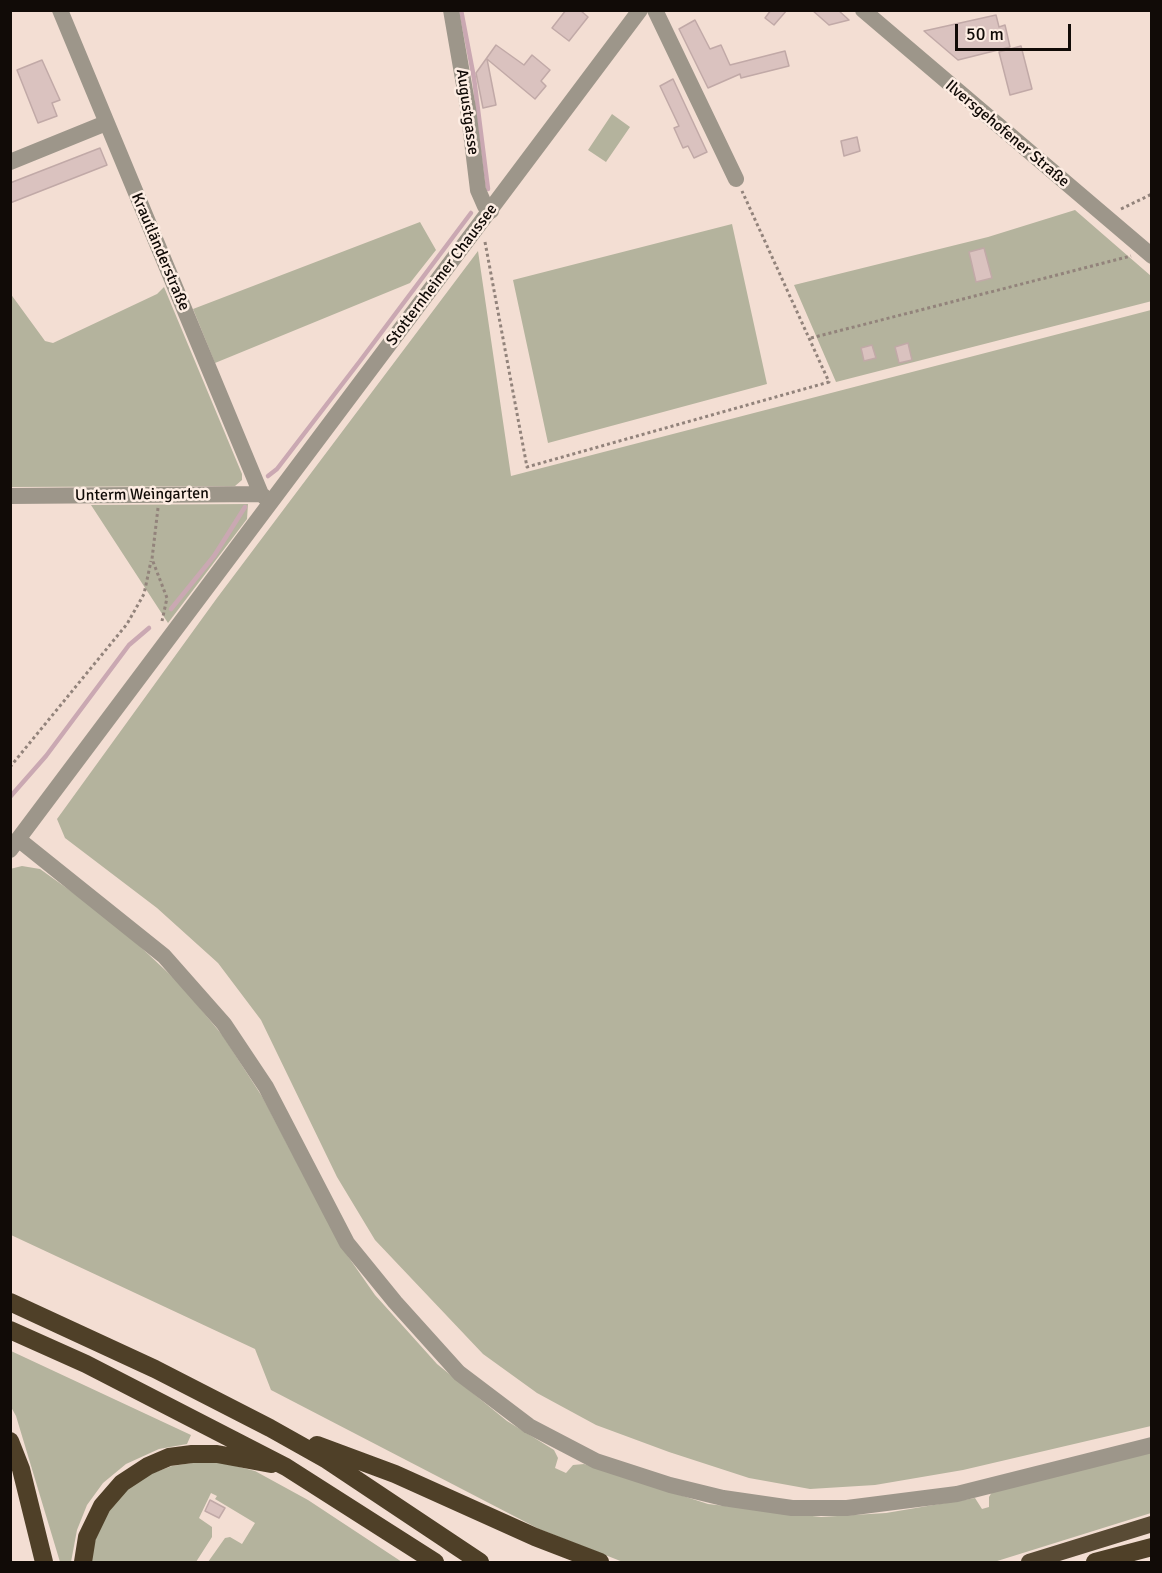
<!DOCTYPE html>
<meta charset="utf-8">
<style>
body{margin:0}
#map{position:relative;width:1162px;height:1573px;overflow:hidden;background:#f3ded3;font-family:Signika,sans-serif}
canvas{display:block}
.frame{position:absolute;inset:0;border:12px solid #110b07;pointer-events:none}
.scale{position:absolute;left:955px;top:24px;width:116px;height:27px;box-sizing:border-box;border:3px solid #110b07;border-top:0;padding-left:8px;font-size:18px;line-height:21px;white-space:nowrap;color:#110b07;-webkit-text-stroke:4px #fdede3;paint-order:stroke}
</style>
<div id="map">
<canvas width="1162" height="1573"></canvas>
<div class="frame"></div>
<div class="scale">50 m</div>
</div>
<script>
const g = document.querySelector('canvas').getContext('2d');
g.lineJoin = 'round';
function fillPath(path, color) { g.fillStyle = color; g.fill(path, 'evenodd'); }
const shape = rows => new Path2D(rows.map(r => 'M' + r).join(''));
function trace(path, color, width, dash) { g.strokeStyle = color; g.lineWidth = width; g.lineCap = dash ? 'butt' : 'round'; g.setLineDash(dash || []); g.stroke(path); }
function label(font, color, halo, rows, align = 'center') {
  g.font = font + ' Signika,sans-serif'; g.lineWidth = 5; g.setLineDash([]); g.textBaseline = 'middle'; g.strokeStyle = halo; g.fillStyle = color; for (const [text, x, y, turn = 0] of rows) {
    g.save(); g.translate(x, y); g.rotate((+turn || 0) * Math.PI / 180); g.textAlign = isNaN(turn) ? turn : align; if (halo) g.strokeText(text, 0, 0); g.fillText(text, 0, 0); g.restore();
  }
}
fillPath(shape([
 [612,114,630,127,606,162,588,150],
 [1075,210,1151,276,1152,301,836,382,794,285,988,237],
 [420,222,436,250,410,283,215,363,193,309],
 [732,224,767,384,548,443,513,280],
 [478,251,511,476,1151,310,1151,1426,963,1470,875,1485,810,1489,749,1478,669,1452,596,1425,537,1393,483,1354,375,1240,337,1177,261,1020,218,963,157,908,65,838,57,819,217,598],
 [164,287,242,474,242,480,235,486,11,487,10,293,45,341,53,343,157,294],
 [248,504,247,519,168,623,91,505],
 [22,866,40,869,114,922,180,984,223,1036,263,1098,340,1245,375,1295,437,1364,507,1421,554,1450,558,1458,555,1468,566,1473,573,1465,584,1464,708,1504,821,1517,886,1513,975,1498,982,1509,989,1507,989,1497,992,1492,1151,1452,1151,1513,994,1562,623,1562,539,1529,271,1390,255,1349,11,1235,10,869],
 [11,1351,191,1435,187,1444,159,1449,126,1464,103,1483,87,1505,77,1530,71,1562,60,1562,16,1416,11,1407],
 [212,1460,255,1471,308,1500,402,1562,208,1562,225,1538,230,1537,242,1544,255,1523,215,1499,217,1496,211,1493,199,1518,212,1527,212,1537,196,1562,90,1562,97,1533,109,1509,124,1491,142,1477,172,1466]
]), '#b4b39d');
trace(shape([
 [461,10,474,78,488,189],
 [268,476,277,469,360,361,471,213],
 [171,609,214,556,245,507],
 [10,797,46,756,129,645,149,628]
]), '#caa8b2', 4.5);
const building = shape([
 [566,10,580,10,588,17,569,41,552,28,566,10],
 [771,10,787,10,774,25,765,18,771,10],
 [812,10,838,10,849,20,829,25,812,10],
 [996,15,999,27,1005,25,1010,47,958,60,924,31,996,15],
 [695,20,710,49,721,45,730,65,785,51,789,66,741,78,740,74,708,88,679,29,695,20],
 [496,45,524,65,532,55,550,70,541,81,546,86,535,99,487,59,496,105,483,108,476,73,496,45],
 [1021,46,1032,89,1010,95,999,52,1021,46],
 [42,60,60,100,52,103,57,116,38,123,17,70,42,60],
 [673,79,707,152,694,158,688,146,683,148,674,128,679,126,660,86,673,79],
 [857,137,860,151,844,156,841,141,857,137],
 [100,148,107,165,10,203,10,183,100,148],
 [984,248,992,278,976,282,969,252,984,248],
 [908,343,912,360,899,363,895,347,908,343],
 [872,345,876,358,864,361,861,348,872,345],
 [210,1500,225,1508,219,1518,205,1511,210,1500]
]);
fillPath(building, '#dac2bf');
trace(building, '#c1a9a7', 1.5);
trace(shape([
 [1121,209,1152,194],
 [485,242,527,467,829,382,742,191],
 [811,338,1131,256],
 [158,508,152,559,167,598,162,621],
 [10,767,127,624,144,594,151,561],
 [10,1559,11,1562]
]), '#92837b', 3, [3, 3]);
trace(shape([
 [60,10,261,494],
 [451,10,468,108,478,190,485,206,491,211],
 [655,10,736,179],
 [10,162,106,123],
 [10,496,261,494,268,500]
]), '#9d968a', 16);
trace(shape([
 [863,10,1152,256],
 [18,839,164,956,224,1024,266,1087,347,1243,395,1302,459,1373,529,1426,596,1461,670,1485,723,1498,792,1508,847,1508,957,1494,1152,1445],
 [10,850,640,10]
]), '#9d968a', 16);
trace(shape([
 [1029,1562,1152,1524]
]), '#594b35', 16);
trace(shape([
 [10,1302,155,1369,270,1428,327,1460,480,1562],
 [10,1330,86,1364,286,1467,435,1562],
 [10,1441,21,1469,44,1562],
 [317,1445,395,1474,535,1537,600,1562],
 [83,1562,87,1537,102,1506,122,1483,148,1466,169,1457,192,1454,217,1454,271,1464],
 [1095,1562,1152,1547]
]), '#4f4028', 18);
label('16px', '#110b07', '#fdede3', [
 ["Augustgasse",467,112,82],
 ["Ilversgehofener Straße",1007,134,40],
 ["Krautländerstraße",160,252,67],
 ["Stotternheimer Chaussee",442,275,-53],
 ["Unterm Weingarten",142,495,-1]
]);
</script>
